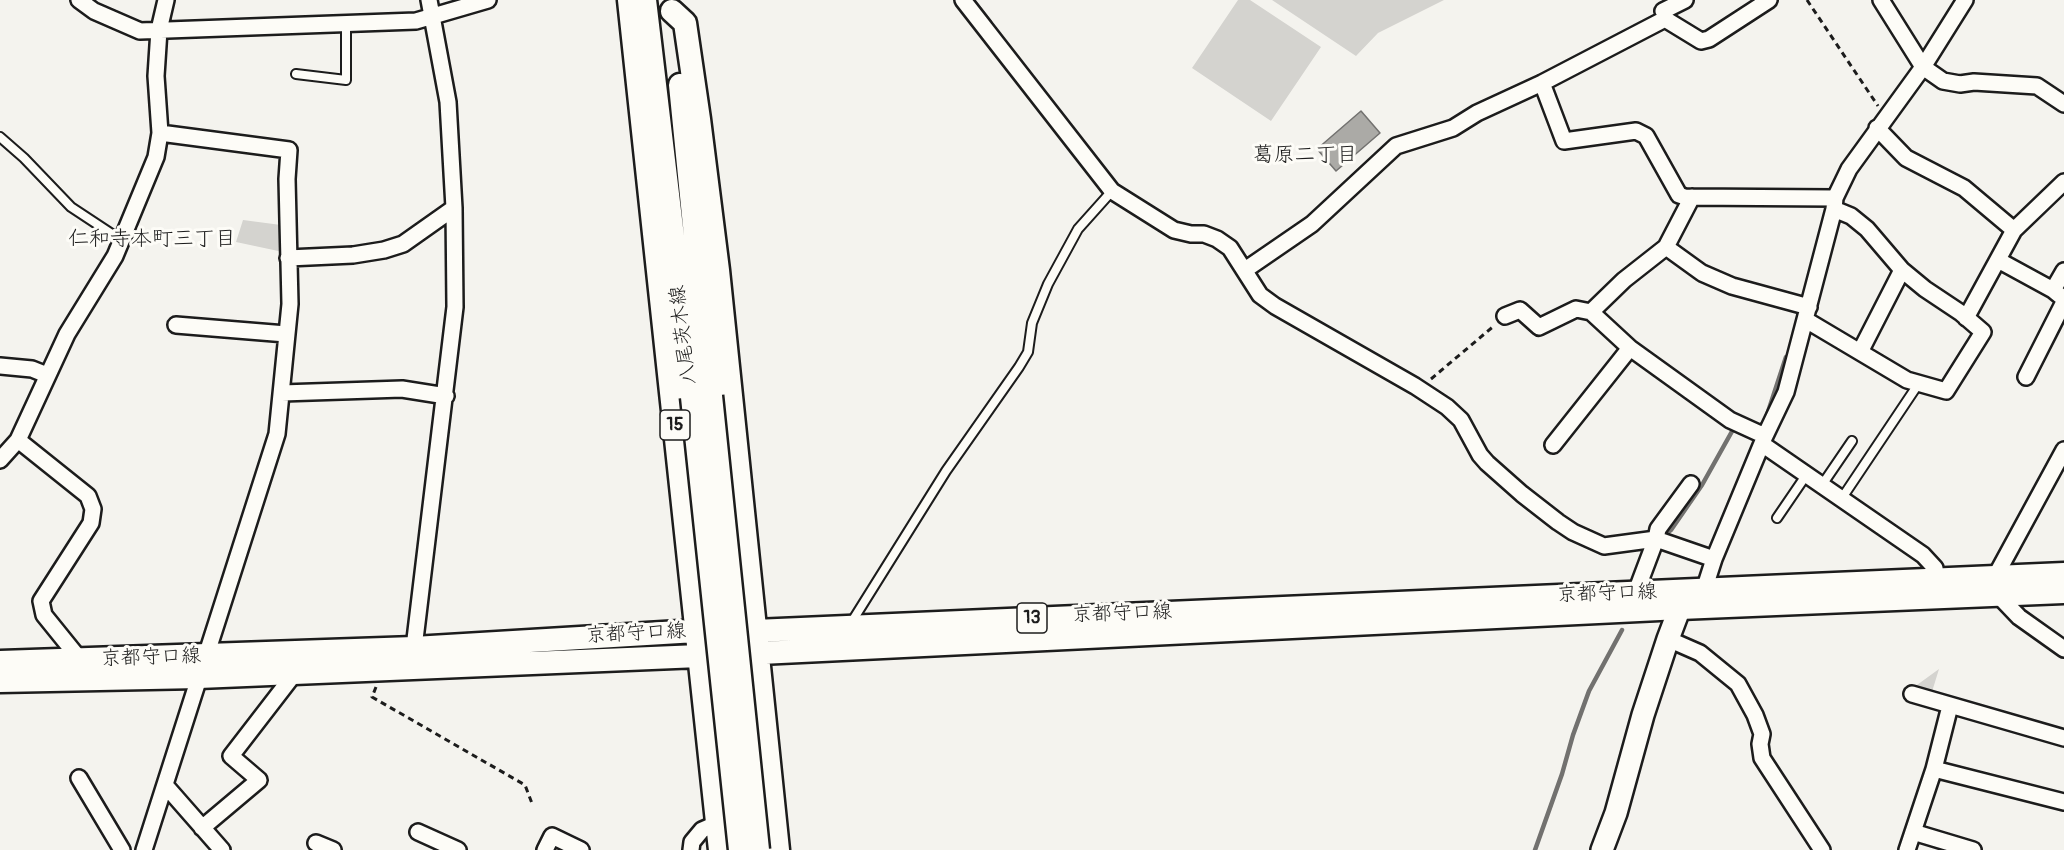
<!DOCTYPE html>
<meta charset="utf-8">
<style>
body{margin:0}
canvas{display:block;background:#f4f3ee}
</style>
<canvas width="2064" height="850"></canvas>
<script>
const g = document.querySelector('canvas').getContext('2d');
g.lineJoin = 'round';
function fillPath(path, color) { g.fillStyle = color; g.fill(path, 'evenodd'); }
const shape = rows => new Path2D(rows.map(r => 'M' + r).join(''));
function trace(path, color, width, dash) { g.strokeStyle = color; g.lineWidth = width; g.lineCap = dash ? 'butt' : 'round'; g.setLineDash(dash || []); g.stroke(path); }
function label(font, color, halo, rows, align = 'center') {
  g.font = font + ' Pangolin,"Klee One",sans-serif'; g.lineWidth = 6; g.setLineDash([]); g.textBaseline = 'middle'; g.strokeStyle = halo; g.fillStyle = color; for (const [text, x, y, turn = 0] of rows) {
    g.save(); g.translate(x, y); g.rotate((+turn || 0) * Math.PI / 180); g.textAlign = isNaN(turn) ? turn : align; if (halo) g.strokeText(text, 0, 0); g.fillText(text, 0, 0); g.restore();
  }
}
fillPath(shape([
 [1238,0,1250,0,1321,47,1271,121,1192,68],
 [1272,0,1444,0,1378,33,1356,56],
 [243,220,281,225,283,252,236,242],
 [1939,669,1931,695,1910,690]
]), '#d4d3cf');
const water = shape([
 [1361,111,1380,133,1336,171,1317,149,1361,111]
]);
fillPath(water, '#abaaa6');
trace(water, '#72716f', 1.5);
trace(shape([
 [973,0,990,22],
 [1755,425,1760,426,1765,421,1786,357],
 [1667,533,1671,530,1702,485,1735,426],
 [1535,850,1562,774,1573,735,1589,691,1622,630]
]), '#72716f', 4.5);
const lane = shape([
 [296,74,346,80,346,23],
 [0,137,24,158,71,207,121,240],
 [1822,485,1852,441],
 [1842,498,1919,383],
 [1777,518,1807,474],
 [851,623,946,471,1019,367,1028,352,1032,323,1048,284,1078,229,1112,191]
]);
const street = shape([
 [79,0,94,11,140,31,416,21,488,0],
 [963,0,1112,191,1174,230,1191,234,1204,234,1217,239,1230,248,1260,295,1275,306,1415,386,1447,407,1461,420,1480,455,1487,463,1522,494,1558,522,1573,532,1604,546,1656,539,1636,592],
 [1881,0,1923,67,1943,81,1960,84,1974,82,2037,86,2064,104],
 [1663,11,1685,0],
 [1542,83,1564,141,1636,131,1646,136,1679,195,1685,197,1835,198],
 [1877,128,1906,158,1964,188,2014,230],
 [1666,247,1692,197],
 [288,258,353,255,384,250,403,244,454,208],
 [1998,260,2053,290,2064,299],
 [1245,270,1312,224,1396,146,1453,128,1477,113,1542,83,1665,19,1701,41,1709,39,1769,0],
 [2053,290,2064,271],
 [1591,312,1630,348],
 [1505,316,1520,310,1539,327,1576,309,1591,312,1624,280,1666,247,1702,273,1732,286,1809,307],
 [1966,318,2014,230,2064,182],
 [1806,320,1907,380,1946,391,1983,332,1961,313,1925,289,1902,270,1867,229,1851,216,1834,209],
 [176,325,286,334],
 [1860,352,1902,270],
 [0,366,32,369,47,375],
 [2026,377,2064,302],
 [282,393,402,389,446,396],
 [18,440,88,496,93,509,91,523,41,601,44,615,82,662],
 [1762,444,1923,555,1935,568,1937,588],
 [1553,445,1630,348,1730,420,1765,436],
 [2064,450,1995,577,1998,595,2019,617,2064,649],
 [0,460,18,440,67,334,115,256,156,157,160,133,156,76,159,30,166,0],
 [1691,484,1658,529,1656,539,1714,559],
 [1704,590,1714,559,1765,436,1786,392,1834,209,1835,198,1849,169,1923,67,1965,0],
 [1668,639,1700,653,1738,684,1755,715,1762,734,1760,744,1762,758,1822,850],
 [413,656,455,307,454,208,448,102,429,0],
 [1912,694,2064,738],
 [1934,769,2064,802],
 [79,778,122,850],
 [165,785,222,850],
 [202,828,259,780,231,756,295,673],
 [418,832,458,850],
 [1913,832,1973,850],
 [316,843,333,850],
 [144,850,277,434,290,304,287,179,289,150,160,133],
 [545,850,552,836,581,850],
 [691,850,692,842,702,830,718,823],
 [1907,850,1934,769,1950,706]
]);
const secondary = shape([
 [1602,850,1616,813,1643,715,1668,639,1685,594]
]);
const primary = shape([
 [629,0,720,850],
 [645,0,692,397],
 [672,11,685,23,699,119,718,270,778,850],
 [680,85,711,396],
 [0,662,414,648,696,631,755,631,2064,574],
 [0,681,199,677,699,656,1680,608,2064,592]
]);
trace(lane, '#1c1c1c', 12);
trace(street, '#1c1c1c', 20);
trace(secondary, '#1c1c1c', 26);
trace(primary, '#1c1c1c', 27);
trace(shape([
 [1807,0,1878,106],
 [1431,379,1495,325],
 [376,687,372,697,525,785,533,806]
]), '#1c1c1c', 3, [6, 4.5]);
trace(lane, '#fdfcf7', 8);
trace(street, '#fdfcf7', 15);
trace(secondary, '#fdfcf7', 21);
trace(primary, '#fdfcf7', 22);
const primaryBridge = shape([
 [711,396,758,850],
 [692,397,740,850]
]);
trace(primaryBridge, '#1c1c1c', 27, []);
trace(primaryBridge, '#fdfcf7', 22);
for (const [x, y, w] of [
 [675,425,30],
 [1032,618,30]
]) { const box = new Path2D(); box.roundRect(x - w / 2, y - 15, w, 30, 4.5); g.fillStyle = '#fdfcf7'; g.fill(box); trace(box, '#1c1c1c', 1.5); }
label('bold 18px', '#1c1c1c', null, [
 ["15",675,425],
 ["13",1032,618]
]);
label('20px', '#1c1c1c', '#fdfcf7', [
 ["八尾茨木線",684,335,-97],
 ["京都守口線",1607,594,-2],
 ["京都守口線",1122,614,-2],
 ["京都守口線",636,634,-3],
 ["京都守口線",151,658,-2]
]);
label('21px', '#1c1c1c', '#fdfcf7', [
 ["葛原二丁目",1305,156],
 ["仁和寺本町三丁目",152,240]
]);
</script>
